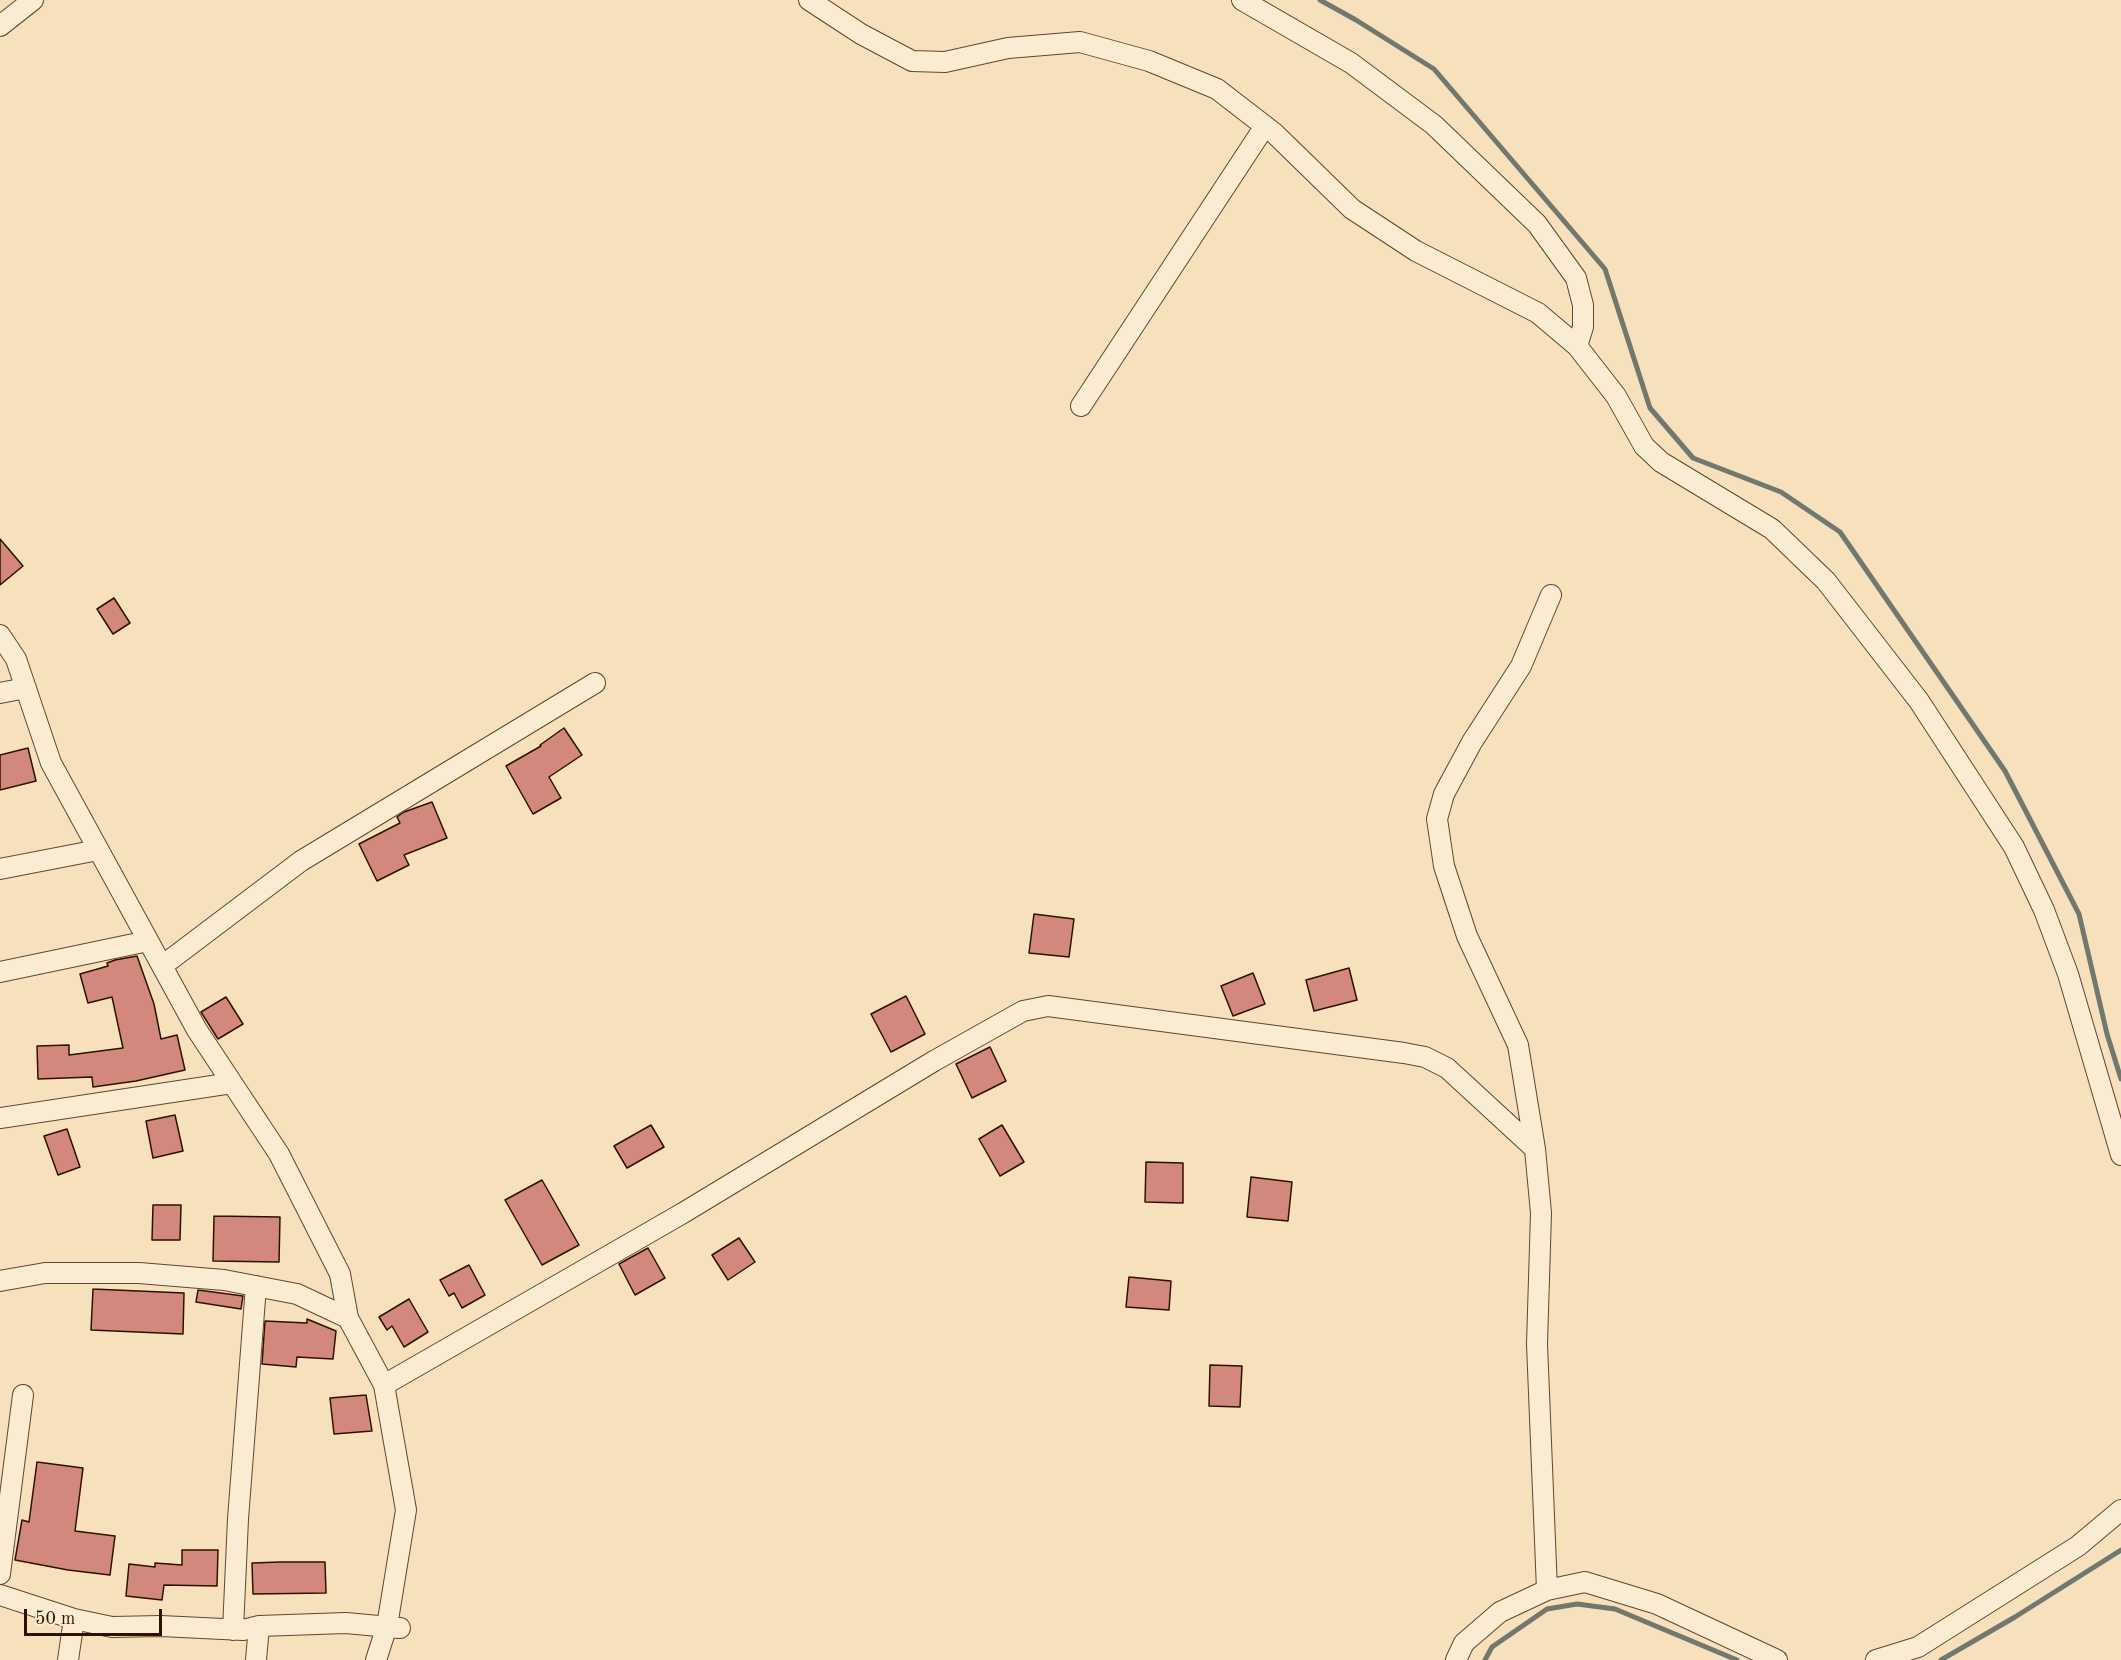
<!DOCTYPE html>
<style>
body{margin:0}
#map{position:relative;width:2121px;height:1660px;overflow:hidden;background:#f7e0bc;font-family:"Old Standard TT",serif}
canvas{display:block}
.scale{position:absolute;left:24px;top:1609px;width:138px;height:27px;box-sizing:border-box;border:3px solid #2e1201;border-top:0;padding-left:8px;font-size:18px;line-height:21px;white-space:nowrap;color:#2e1201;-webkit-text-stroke:4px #faebd3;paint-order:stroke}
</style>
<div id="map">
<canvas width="2121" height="1660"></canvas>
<div class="scale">50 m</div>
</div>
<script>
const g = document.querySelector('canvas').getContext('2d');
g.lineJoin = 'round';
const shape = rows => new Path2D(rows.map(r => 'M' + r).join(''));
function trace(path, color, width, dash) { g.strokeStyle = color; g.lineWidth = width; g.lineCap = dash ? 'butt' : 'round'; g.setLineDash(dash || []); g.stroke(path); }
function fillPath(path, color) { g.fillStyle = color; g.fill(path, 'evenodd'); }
trace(shape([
 [1320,0,1356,20,1434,69,1605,269,1650,408,1693,458,1781,492,1840,532,2005,771,2079,914,2107,1034,2121,1079],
 [1485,1660,1492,1647,1547,1609,1577,1604,1615,1609,1737,1660],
 [1941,1660,2015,1617,2121,1550]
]), '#71786e', 5);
const building = shape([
 [0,539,23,566,0,585,0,539],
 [114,598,130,623,113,634,97,609,114,598],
 [564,728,582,755,549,777,561,798,533,814,506,766,541,746,540,745,564,728],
 [28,748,36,781,0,790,0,755,28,748],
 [432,802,447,838,404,855,409,865,377,881,359,844,400,823,397,817,404,812,432,802],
 [1034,914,1074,919,1069,957,1029,953,1034,914],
 [137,956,154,1004,161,1039,177,1035,185,1070,136,1081,93,1087,92,1077,38,1079,37,1046,69,1045,69,1055,123,1048,112,997,88,1003,80,974,108,966,107,963,115,960,137,956],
 [1349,968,1357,1000,1314,1011,1306,980,1349,968],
 [1253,973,1265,1004,1233,1016,1221,986,1253,973],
 [906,996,925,1034,891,1052,871,1014,906,996],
 [226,997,243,1024,218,1039,201,1012,226,997],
 [990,1047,1006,1081,972,1098,956,1064,990,1047],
 [175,1115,183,1151,153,1158,146,1121,175,1115],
 [651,1125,664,1147,627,1168,614,1146,651,1125],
 [1002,1125,1024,1162,1000,1176,979,1139,1002,1125],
 [67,1129,80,1167,58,1175,44,1136,67,1129],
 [1146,1162,1183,1163,1183,1203,1145,1202,1146,1162],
 [1251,1177,1292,1182,1288,1221,1247,1217,1251,1177],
 [542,1180,579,1245,542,1265,505,1200,542,1180],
 [153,1205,181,1205,180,1240,152,1240,153,1205],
 [214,1216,280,1217,279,1262,213,1261,214,1216],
 [739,1238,755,1262,728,1280,712,1255,739,1238],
 [648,1248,665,1278,635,1295,619,1264,648,1248],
 [469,1265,485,1295,462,1308,454,1293,449,1296,440,1280,469,1265],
 [1129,1277,1171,1281,1169,1310,1126,1307,1129,1277],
 [93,1289,184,1293,183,1334,91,1330,93,1289],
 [198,1290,243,1296,241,1309,196,1302,198,1290],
 [409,1299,428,1332,404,1347,392,1326,387,1330,379,1317,409,1299],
 [307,1319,336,1331,333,1359,297,1357,296,1367,262,1364,265,1321,307,1323,307,1319],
 [1210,1365,1242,1366,1240,1407,1209,1406,1210,1365],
 [366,1395,372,1431,334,1434,330,1398,366,1395],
 [37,1462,83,1468,75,1531,115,1536,110,1575,68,1570,15,1560,22,1520,29,1522,37,1462],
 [182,1550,218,1550,217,1586,164,1585,162,1600,126,1596,129,1564,155,1567,155,1563,182,1565,182,1550],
 [280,1562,325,1562,326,1593,253,1594,252,1563,280,1562]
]);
fillPath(building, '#d3887d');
trace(building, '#2e1201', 1.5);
const minor = shape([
 [809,0,861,34,912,61,945,62,1008,48,1080,42,1149,61,1217,89,1274,133,1352,209,1416,251,1538,313,1577,346,1616,396,1644,446,1661,462,1772,529,1826,581,1919,701,2014,847,2044,910,2068,974,2121,1155],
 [1242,0,1351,63,1434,125,1537,224,1576,278,1583,305,1583,327,1577,346],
 [0,26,33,0],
 [1081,406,1265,126],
 [0,635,16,659,51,763,197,1030,279,1154,340,1274,348,1318],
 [0,693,26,688],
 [0,869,98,850],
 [162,966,301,861,595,683],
 [0,972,148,941],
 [0,1118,232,1083],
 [0,1281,45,1273,139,1273,224,1280,297,1294,348,1318,384,1385,406,1510,387,1626,376,1660],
 [384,1385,683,1213,934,1061,1023,1011,1048,1006,1404,1053,1425,1057,1447,1068,1535,1149],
 [0,1574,23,1395],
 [1547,1590,1537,1344,1541,1213,1535,1149,1518,1045,1467,936,1444,866,1437,819,1444,794,1472,742,1521,666,1551,595],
 [0,1595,74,1619,112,1627,161,1626,243,1630,259,1626,346,1623,400,1628],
 [233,1630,238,1519,256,1286],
 [68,1660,74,1619],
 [256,1660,259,1626],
 [1456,1660,1464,1643,1500,1612,1547,1590,1585,1582,1657,1604,1777,1660],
 [1876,1660,1918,1647,2078,1546,2121,1510]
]);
trace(minor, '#604630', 22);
trace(minor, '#faebd3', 20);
</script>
